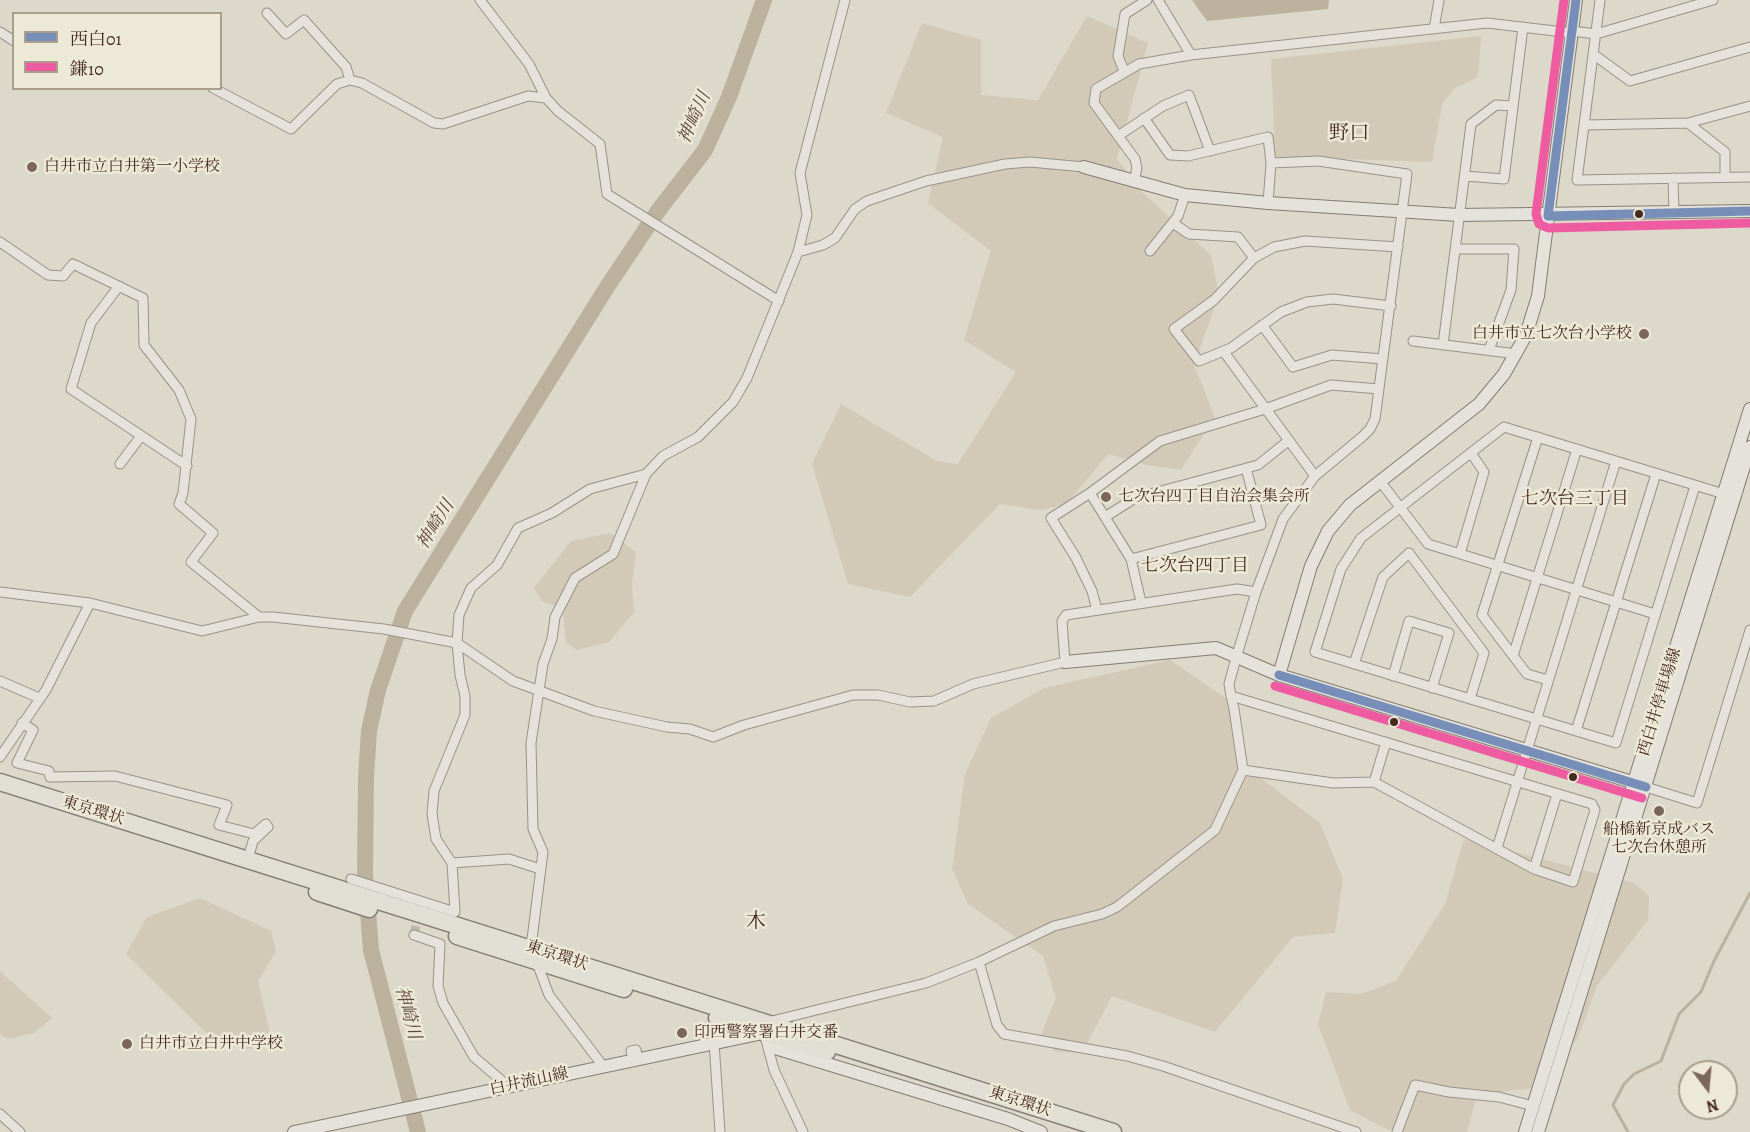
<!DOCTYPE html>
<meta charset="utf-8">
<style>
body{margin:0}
#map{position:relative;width:1750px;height:1132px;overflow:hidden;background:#dcd8ca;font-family:Alegreya,"Noto Serif JP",serif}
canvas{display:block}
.legend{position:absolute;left:12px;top:12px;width:210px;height:78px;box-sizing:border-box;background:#ede9d7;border:2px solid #ab9d8d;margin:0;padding:8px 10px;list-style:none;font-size:18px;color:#472a1e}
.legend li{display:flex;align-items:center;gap:12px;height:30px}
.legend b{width:30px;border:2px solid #ab9d8d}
.north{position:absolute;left:1678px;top:1060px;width:60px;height:60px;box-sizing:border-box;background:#ede9d7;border:2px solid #ab9d8d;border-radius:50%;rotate:164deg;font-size:16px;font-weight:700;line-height:24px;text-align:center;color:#472a1e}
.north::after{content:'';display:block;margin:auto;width:21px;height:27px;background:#7b675a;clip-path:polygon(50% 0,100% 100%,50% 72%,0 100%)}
</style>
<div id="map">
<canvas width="1750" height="1132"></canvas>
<ul class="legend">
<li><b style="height:8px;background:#778eb8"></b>西白01</li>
<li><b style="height:8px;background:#ef5ba1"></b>鎌10</li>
</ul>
<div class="north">N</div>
</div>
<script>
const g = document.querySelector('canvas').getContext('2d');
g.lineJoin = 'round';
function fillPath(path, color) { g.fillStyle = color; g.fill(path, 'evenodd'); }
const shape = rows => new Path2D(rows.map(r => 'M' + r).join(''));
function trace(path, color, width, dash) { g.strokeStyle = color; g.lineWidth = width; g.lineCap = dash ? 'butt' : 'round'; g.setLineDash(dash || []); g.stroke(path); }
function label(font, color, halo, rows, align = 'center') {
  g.font = font + ' Alegreya,"Noto Serif JP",serif'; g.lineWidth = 5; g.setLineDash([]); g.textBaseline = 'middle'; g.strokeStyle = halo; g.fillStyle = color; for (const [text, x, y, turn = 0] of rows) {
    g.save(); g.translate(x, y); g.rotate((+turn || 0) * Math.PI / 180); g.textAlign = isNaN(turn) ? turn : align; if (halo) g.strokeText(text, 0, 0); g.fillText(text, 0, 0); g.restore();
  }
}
fillPath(shape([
 [1087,16,1148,43,1117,159,1143,193,1211,255,1219,295,1194,365,1215,417,1181,470,1147,465,1108,454,1067,504,1040,510,1000,504,910,597,848,584,812,464,841,404,937,461,958,464,1016,372,964,340,991,251,928,203,943,137,886,113,922,23,981,40,981,95,1038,100],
 [1481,36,1478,77,1455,88,1442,104,1432,162,1275,157,1271,59],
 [610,533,636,552,632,585,634,612,609,642,577,650,566,643,563,609,542,601,534,588,571,541],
 [1170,660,1230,701,1242,764,1320,823,1343,879,1335,933,1293,937,1215,1032,1112,996,1082,1053,1056,1052,1040,1037,1056,998,1043,956,968,904,952,869,965,774,991,718,1044,688],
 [1464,839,1634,883,1649,896,1648,920,1597,986,1578,1038,1532,1088,1477,1095,1467,1132,1398,1132,1384,1128,1350,1110,1318,1024,1326,992,1361,994,1396,981,1445,904],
 [200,898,271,931,276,952,258,981,273,1046,246,1049,204,1031,126,954,147,917],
 [0,971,52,1018,34,1033,8,1039,0,1034]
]), '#d2cab6');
fillPath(shape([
 [1192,0,1329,0,1328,9,1207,21]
]), '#bcb19d');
trace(shape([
 [1628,1132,1613,1105,1624,1084,1634,1074,1661,1061,1679,1014,1701,992,1714,961,1750,893]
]), '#bcb19d', 3);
trace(shape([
 [418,1132,371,950,365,874,366,777,369,731,378,690,405,611,607,287,658,211,705,150,729,97,764,0]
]), '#bcb19d', 16);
trace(shape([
 [414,935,419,911]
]), '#beb5a8', 9, [9, 4.5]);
const street = shape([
 [480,0,529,64,546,98],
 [1158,0,1191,55],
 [1600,0,1577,180,1750,177],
 [267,13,286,34,304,20,346,67,350,80],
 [1434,29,1439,0],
 [1572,31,1596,34,1713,0],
 [0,32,14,41],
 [1593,54,1630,81,1750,47],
 [1124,71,1118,56,1125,14,1147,0],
 [213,88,291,129,337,84,350,80,362,83,434,123,443,124,528,96,546,98,558,111,600,144,607,194,779,301],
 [1144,118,1170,155,1188,156,1268,137,1271,163,1268,203],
 [1688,123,1725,152,1725,177],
 [1584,125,1688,123,1750,106],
 [1118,136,1163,106,1189,95,1210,151],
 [1465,176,1504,179,1523,27],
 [1673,178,1674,212],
 [1134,182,1137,168,1135,159,1094,103,1096,89,1139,64,1191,55,1487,23,1572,33],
 [1173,223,1189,234,1238,237,1254,258],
 [0,242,48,275,63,276,73,264,143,298,144,345,179,390,191,419,183,493,179,504,213,533,191,562,259,617],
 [1456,249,1514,249,1511,290,1489,350],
 [1150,251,1178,216,1185,195],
 [798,252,823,245,835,238,855,209,867,201,926,181,1005,164,1030,162,1084,167],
 [119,286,91,323,71,389,187,466],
 [1391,306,1333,299,1307,302,1281,312,1231,348,1199,361,1174,329,1214,300,1254,258,1274,247,1305,241,1398,247],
 [1262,325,1293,367,1332,355,1383,359],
 [1413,341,1517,354],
 [1443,345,1471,124,1496,105,1513,106],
 [1224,352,1315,476],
 [1538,437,1482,615,1527,674,1548,680],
 [120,464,141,436],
 [1380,481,1428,544,1655,614],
 [1695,486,1616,743,1315,652,1341,569,1361,538,1504,427,1724,494],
 [1090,493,1131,559,1141,602],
 [1105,517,1135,498,1258,465,1288,441],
 [1460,554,1484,472,1471,453],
 [1131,559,1261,525,1246,468],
 [0,592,90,603,202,631,259,617,273,617,384,629,457,643,513,681,594,711,667,727,690,729,713,737,744,725,853,695,878,695,910,702,934,701,973,684,1065,662,1062,621,1066,615,1237,589,1256,592],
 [1097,610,1092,591,1076,558,1051,518,1090,493,1160,441,1265,409,1331,385,1379,389],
 [1513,656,1577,449],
 [1354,664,1383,577,1409,553,1484,653,1470,699],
 [1393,676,1409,621,1449,633,1432,688],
 [0,681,39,698],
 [1231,696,1592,804,1595,810,1573,882,1534,869,1374,782,1333,783,1243,770,1234,709,1231,696,1229,684,1236,658,1256,592,1283,519,1315,476,1362,437,1370,429,1375,419,1407,174,1318,161,1271,163],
 [22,723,33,730,17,763,49,771,50,777,115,776,227,805,219,825,254,834,266,824,268,827,253,841,248,859],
 [1576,731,1656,474],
 [0,757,46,690,90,603],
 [1374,782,1386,742],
 [1646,787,1697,803,1750,630],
 [1497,848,1616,461],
 [452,863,509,859,540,869],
 [1534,869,1557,794],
 [351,879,455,912,452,863,436,839,432,814,434,791,465,715,465,696,460,675,457,643,459,615,471,588,497,565,518,528,552,513,590,489,646,474],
 [414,935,440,944,438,986,443,1003,474,1057,508,1086],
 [979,962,997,1025,1004,1034,1127,1056,1163,1066,1356,1132],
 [768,1022,926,983,979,962,1054,926,1102,914,1117,907,1215,830,1243,770],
 [766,1040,774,1070,803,1132],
 [714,1042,720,1132],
 [633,1060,631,1051,636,1050,638,1059],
 [603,1066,549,995,531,947,543,852,533,829,531,743,543,664,552,639,555,617,575,578,613,554,646,474,663,456,698,437,733,402,747,378,798,252,807,215,800,173,845,0],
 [0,1114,20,1132],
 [1397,1132,1415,1085,1449,1092,1499,1097,1533,1106]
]);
const secondary = shape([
 [1084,167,1185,195,1268,203,1459,215,1750,211],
 [1065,662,1216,648,1279,675,1642,785],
 [1279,675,1311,566,1328,531,1350,505,1479,404,1504,374,1526,335,1538,296,1542,264,1576,0],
 [764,1033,775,1048,1008,1119,1041,1132],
 [294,1132,763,1033],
 [1525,1132,1750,409],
 [1538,1132,1750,447]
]);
const highway = shape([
 [0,782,1113,1132],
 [317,892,369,909],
 [457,936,624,989],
 [717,1018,827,1052]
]);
trace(street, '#989289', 11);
trace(secondary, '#837c73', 14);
trace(highway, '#837c73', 19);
trace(street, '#e4e2db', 9);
trace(secondary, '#e4e2db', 12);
trace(highway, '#e0ded5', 16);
trace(shape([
 [1576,0,1548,216,1750,211],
 [1279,675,1646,787]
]), '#778eb8', 9);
trace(shape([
 [1564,0,1536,214,1539,224,1548,228,1750,223],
 [1275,686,1642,798]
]), '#ef5ba1', 9);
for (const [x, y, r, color] of [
 [32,167,6,"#7b675a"],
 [1639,214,5,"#472a1e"],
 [1644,334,6,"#7b675a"],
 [1106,497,6,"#7b675a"],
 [1394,722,5,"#472a1e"],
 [1573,777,5,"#472a1e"],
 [1659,811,6,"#7b675a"],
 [682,1033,6,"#7b675a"],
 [127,1044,6,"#7b675a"]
]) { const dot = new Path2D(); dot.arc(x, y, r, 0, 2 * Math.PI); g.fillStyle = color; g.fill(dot); trace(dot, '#ede9d7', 2); }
label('16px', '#472a1e', '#ede9d7', [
 ["白井市立白井第一小学校",44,167],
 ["白井市立七次台小学校",1632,334,"right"],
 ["七次台四丁目自治会集会所",1118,497],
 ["船橋新京成バス",1659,830,"center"],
 ["七次台休憩所",1659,848,"center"],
 ["印西警察署白井交番",694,1033],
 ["白井市立白井中学校",139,1044]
], 'left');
label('16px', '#472a1e', '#ede9d7', [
 ["西白井停車場線",1660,702,-73],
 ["東京環状",93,811,17],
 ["東京環状",557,956,18],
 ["白井流山線",529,1082,-12],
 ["東京環状",1020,1102,18]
]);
label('italic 18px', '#614839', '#ede9d7', [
 ["神崎川",695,118,-66],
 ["神崎川",436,525,-58],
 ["神崎川",407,1013,75]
]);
label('18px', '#472a1e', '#ede9d7', [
 ["七次台三丁目",1575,500],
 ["七次台四丁目",1195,567]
]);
label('20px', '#472a1e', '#ede9d7', [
 ["野口",1349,134],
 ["木",756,922]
]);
</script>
